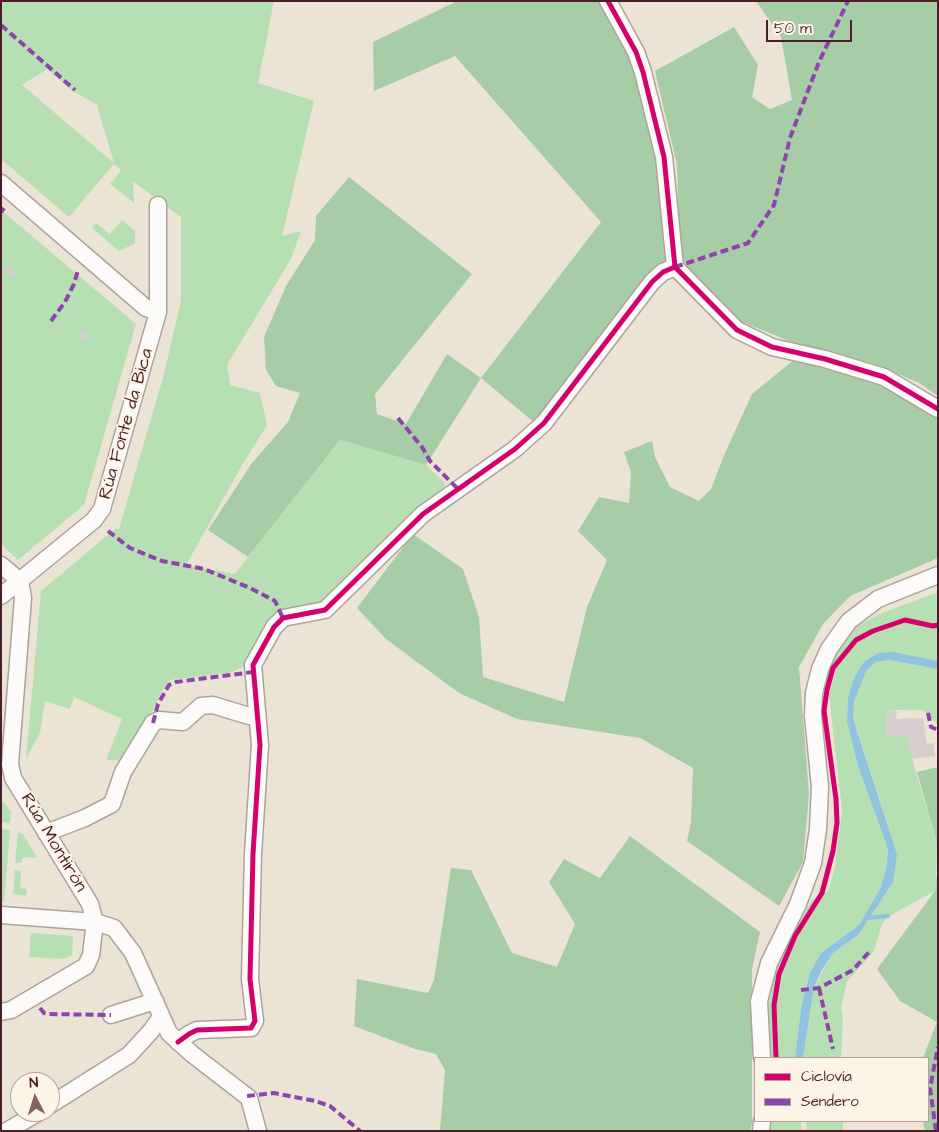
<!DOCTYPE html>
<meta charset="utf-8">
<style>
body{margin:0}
#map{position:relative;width:939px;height:1132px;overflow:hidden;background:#ebe3d4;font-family:"Architects Daughter",sans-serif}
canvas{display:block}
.frame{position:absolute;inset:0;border:2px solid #4a1f2b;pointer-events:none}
.legend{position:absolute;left:754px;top:1057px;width:175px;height:65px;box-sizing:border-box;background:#fcf5e5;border:1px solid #b59f9b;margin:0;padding:6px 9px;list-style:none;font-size:15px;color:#4a1f2b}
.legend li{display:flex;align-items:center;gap:10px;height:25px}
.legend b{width:25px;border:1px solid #b59f9b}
.north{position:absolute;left:10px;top:1072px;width:50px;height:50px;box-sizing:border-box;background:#fcf5e5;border:1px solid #b59f9b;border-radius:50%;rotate:355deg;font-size:14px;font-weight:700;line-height:20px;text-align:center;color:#4a1f2b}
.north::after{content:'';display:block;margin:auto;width:18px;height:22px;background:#826466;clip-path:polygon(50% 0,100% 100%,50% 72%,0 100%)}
.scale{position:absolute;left:766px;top:20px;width:86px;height:22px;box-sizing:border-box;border:2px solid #4a1f2b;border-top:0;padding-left:6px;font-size:15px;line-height:18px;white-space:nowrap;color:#4a1f2b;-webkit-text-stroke:4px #fcf5e5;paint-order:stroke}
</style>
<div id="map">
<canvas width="939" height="1132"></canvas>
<div class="frame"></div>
<ul class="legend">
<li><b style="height:6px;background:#d6006c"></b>Ciclovía</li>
<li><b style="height:6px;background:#8e44ad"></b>Sendero</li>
</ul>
<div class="north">N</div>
<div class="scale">50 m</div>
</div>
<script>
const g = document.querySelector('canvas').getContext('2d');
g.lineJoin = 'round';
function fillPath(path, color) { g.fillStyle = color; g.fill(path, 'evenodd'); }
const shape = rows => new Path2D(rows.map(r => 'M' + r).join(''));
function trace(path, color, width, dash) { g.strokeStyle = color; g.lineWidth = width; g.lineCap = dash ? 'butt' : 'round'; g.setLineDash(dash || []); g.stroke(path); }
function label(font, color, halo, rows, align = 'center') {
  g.font = font + ' "Architects Daughter",sans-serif'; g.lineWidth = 4; g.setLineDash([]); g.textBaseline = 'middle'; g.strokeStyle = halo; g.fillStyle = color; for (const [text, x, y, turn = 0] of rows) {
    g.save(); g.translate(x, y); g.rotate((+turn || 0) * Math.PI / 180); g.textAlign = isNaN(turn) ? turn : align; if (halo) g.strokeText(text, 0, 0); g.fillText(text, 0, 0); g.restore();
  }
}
fillPath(shape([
 [1,1,274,1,258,83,314,101,282,236,301,231,291,259,227,365,230,385,260,393,267,425,241,467,186,565,235,574,340,440,426,465,444,482,445,491,329,603,300,612,248,664,233,672,170,680,162,691,139,741,127,761,106,760,122,719,74,697,70,709,45,701,40,733,26,759,41,591,115,529,119,529,164,374,181,300,181,217,133,181,134,203,110,184,121,170,114,164,69,217,1,159],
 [47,69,71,90,97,105,114,163,22,85],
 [1,210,136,324,84,505,18,560,1,544],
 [122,220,135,231,135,243,119,251,92,228,96,223,110,234],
 [938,592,938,661,878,653,848,697,847,722,858,766,888,849,886,870,880,889,859,925,821,953,810,971,801,1008,795,1058,770,1058,767,1016,775,968,811,901,829,890,835,866,842,810,829,695,835,673,829,664,857,626,880,614],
 [888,660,938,669,938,725,923,710,888,710,886,725,888,736,908,736,912,759,938,846,935,891,889,916,882,924,874,951,847,982,841,1007,843,1020,841,1058,803,1058,814,987,833,953,858,935,897,854,853,717,854,702,866,671,876,662],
 [1,799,11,812,10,823,1,822],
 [1,829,10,830,4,902,1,902],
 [18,833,23,834,37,858,23,857,21,863,15,863],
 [15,870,21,871,20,888,27,889,26,896,13,894],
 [31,933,73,936,72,955,63,959,29,957],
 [769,1121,800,1121,802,1131,768,1131],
 [806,1121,843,1121,843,1131,807,1131]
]), '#b6dfb4');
fillPath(shape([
 [457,1,600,1,626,38,648,100,668,256,592,358,536,424,481,378,426,465,340,440,248,557,208,530,252,463,288,422,300,393,276,386,266,370,264,337,286,286,315,240,316,216,349,177,472,274,375,394,377,414,406,424,447,354,481,378,601,222,455,56,374,91,373,42],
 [756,1,938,1,938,396,919,383,875,364,802,346,742,322,697,280,680,256,677,165,655,71,734,27,758,65,752,97,770,109,792,100,781,37],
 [795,359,884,385,938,417,938,558,850,596,823,624,799,667,809,794,803,862,779,906,687,841,691,822,693,768,640,738,517,719,459,693,386,639,357,608,413,534,463,569,479,617,483,677,564,702,587,607,607,560,578,531,599,497,629,503,631,472,624,452,652,441,655,457,670,487,699,501,711,489,725,453,752,394],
 [938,767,938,846,917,772],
 [630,836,760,932,752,969,752,1123,750,1131,440,1131,445,1070,436,1054,415,1049,354,1026,357,979,428,993,434,980,451,868,471,870,512,953,557,967,575,924,549,882,564,859,600,878],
 [938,865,938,1131,925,1131,923,1121,928,1121,928,1058,923,1058,937,1022,900,1001,877,969,935,891]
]), '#a7cda7');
fillPath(shape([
 [893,652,938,661,938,669,889,660,876,662,866,671,854,702,853,717,858,734,897,854,893,882,858,935,833,953,821,972,814,987,803,1058,795,1058,801,1008,810,972,821,953,859,925,880,889,886,870,888,849,858,766,847,722,848,697,855,676,864,662,878,653]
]), '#91c2de');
trace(shape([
 [867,918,888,916]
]), '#91c2de', 4);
fillPath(shape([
 [8,267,16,274,12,278,4,271],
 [81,330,89,337,86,342,78,334],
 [888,710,897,711,896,719,923,718,927,744,933,743,935,756,912,759,908,736,888,736,886,725]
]), '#d8ced0');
const minor = shape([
 [608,1,636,52,643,72,664,157,675,267,737,330,772,347,825,359,884,377,938,409],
 [1,183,146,308,158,312],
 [1,565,20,581,23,598,10,764,13,778,90,904,95,922,91,955,86,966,11,1010,1,1012],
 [1,596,94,520,102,509,158,312,158,205],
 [46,833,85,818,112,804,123,772,153,723,159,720,183,722,201,706,213,705,249,716,256,715],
 [1,915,95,922,114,928,133,953,169,1033,192,1054,249,1098,258,1131],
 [111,1015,155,1001],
 [178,1042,189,1034,197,1030,251,1028,255,1021,250,979,253,854,260,745,253,665,274,627,283,618,325,610,423,514,515,449,544,423,652,282,663,272,675,267],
 [762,1058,759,1001,769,963,798,904,813,863,818,829,820,787,813,716,814,693,820,669,829,649,849,621,878,599,938,575],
 [50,1105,129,1055,151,1031,161,1017],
 [7,1131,39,1112],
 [761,1131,762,1121]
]);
trace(minor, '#ada39c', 19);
trace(minor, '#fcfbf9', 16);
trace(shape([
 [1,25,75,90],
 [1,212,4,208],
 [675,267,748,243,774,205,790,138,819,62,848,1],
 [51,321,65,302,74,284,78,270],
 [398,418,422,447,430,461,457,488],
 [108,531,130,548,162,561,204,569,250,588,275,601,283,618],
 [928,713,931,727,938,730],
 [153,723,158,704,169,685,176,682,253,672],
 [819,988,833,1049],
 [801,990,819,988,853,970,869,952],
 [40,1008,44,1013,49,1014,111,1015],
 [247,1096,274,1093,315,1101,330,1106,360,1131],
 [936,1131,930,1088,938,1047]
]), '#8e44ad', 4, [8, 4]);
trace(shape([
 [608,1,636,52,643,72,664,157,675,267,737,330,772,347,825,359,884,377,938,409],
 [178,1042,189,1034,197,1030,251,1028,255,1021,250,979,253,854,260,745,253,665,274,627,283,618,325,610,423,514,515,449,544,423,652,282,663,272,675,267],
 [776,1058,774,1005,779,974,795,936,822,893,833,851,837,823,836,799,824,711,827,690,833,668,856,640,873,631,905,620,933,626,938,625]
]), '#d6006c', 5);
label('18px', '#4a1f2b', '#fcf5e5', [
 ["Rúa Fonte da Bica",127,424,-74],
 ["Rúa Montirón",53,843,59]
]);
</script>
